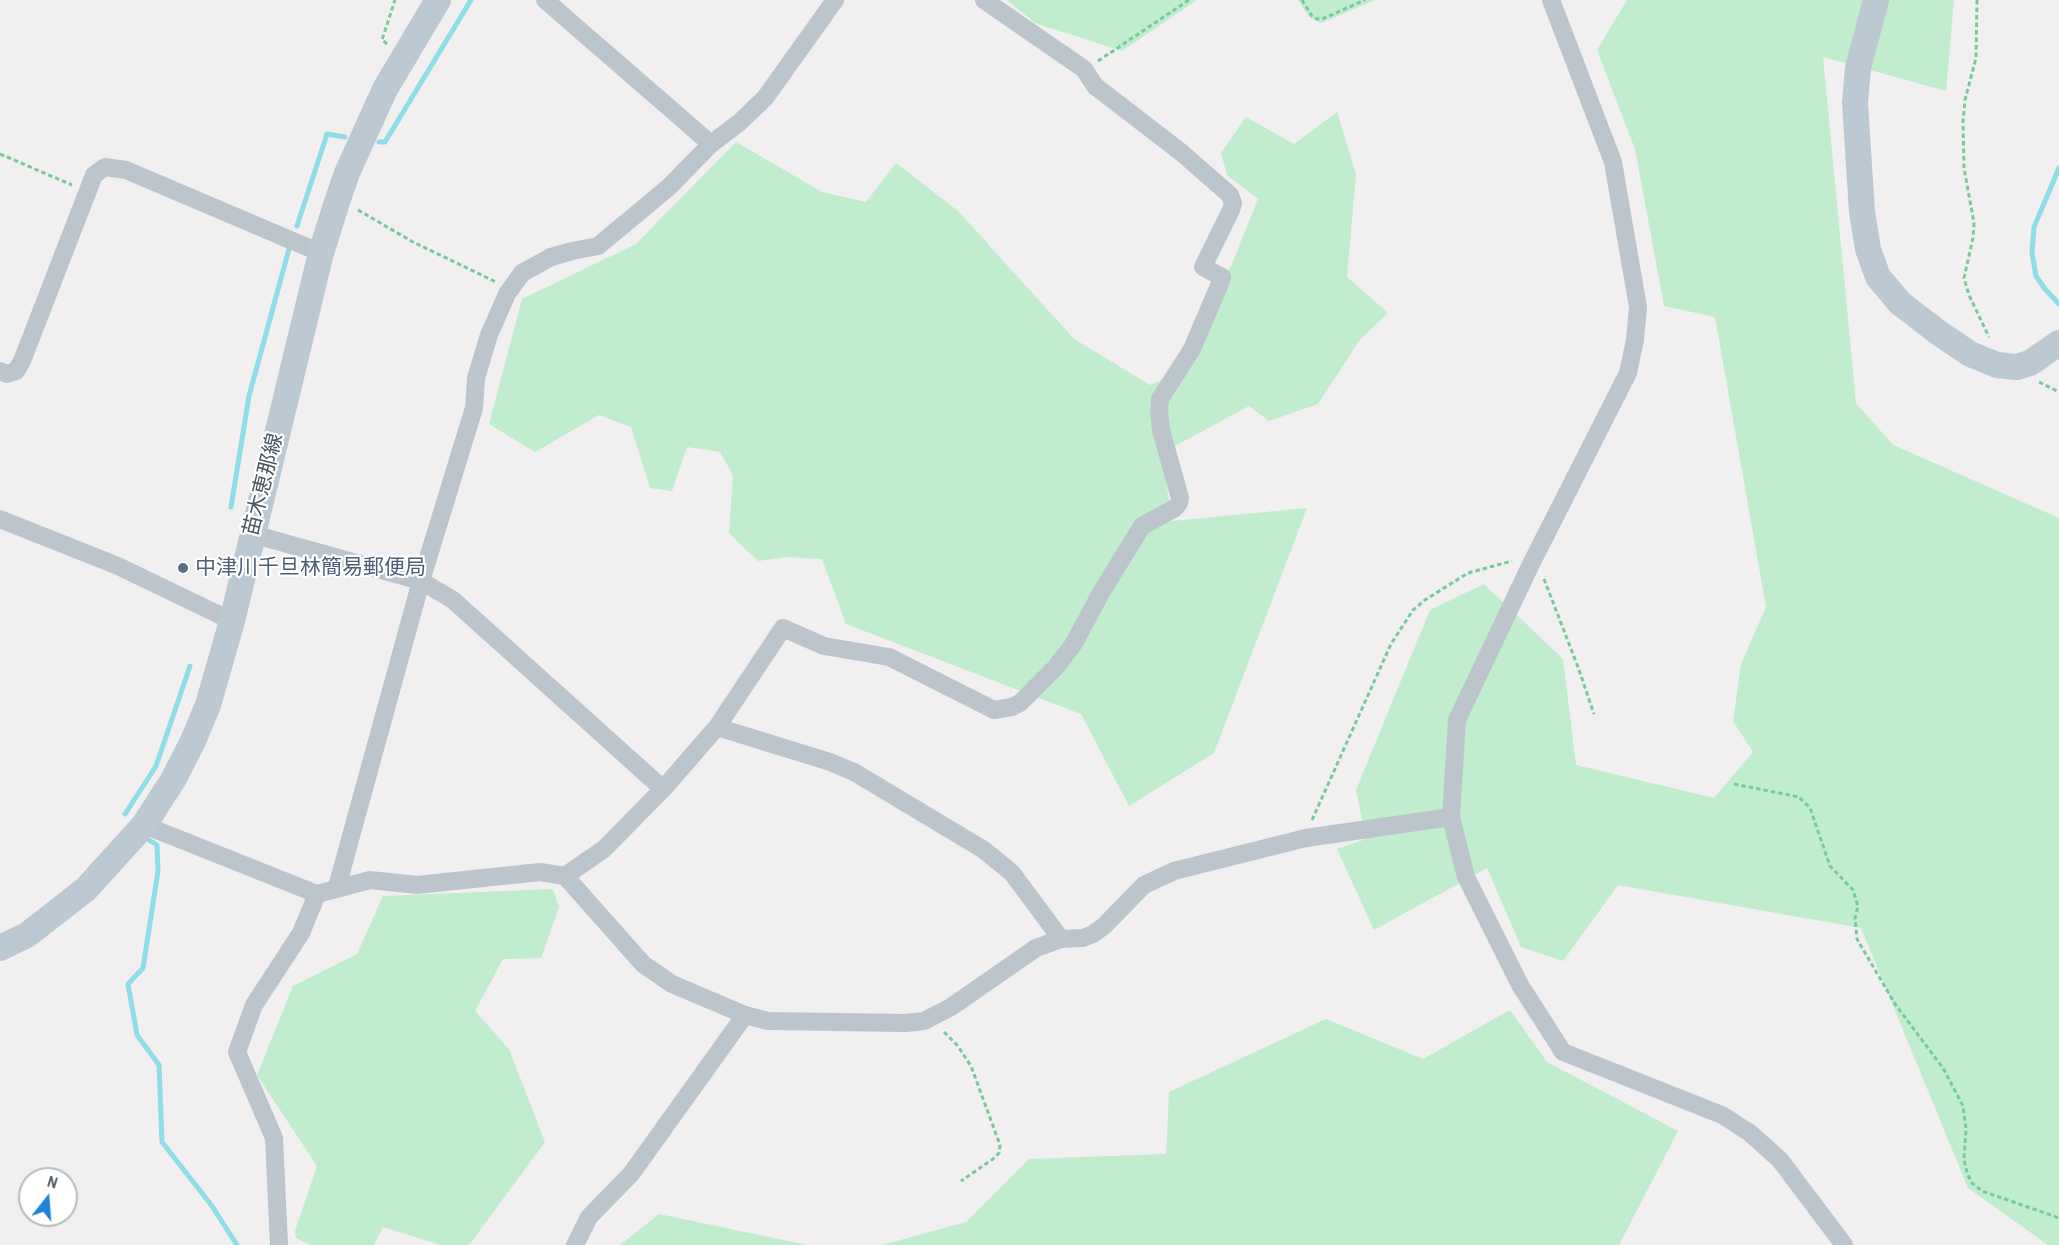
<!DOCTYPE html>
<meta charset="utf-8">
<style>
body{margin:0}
#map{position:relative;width:2059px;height:1245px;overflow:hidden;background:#f1efef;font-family:"Archivo Narrow",sans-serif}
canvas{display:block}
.north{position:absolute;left:18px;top:1167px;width:60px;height:60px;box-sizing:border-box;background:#fff;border:2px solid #b6bbbe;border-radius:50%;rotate:17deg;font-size:16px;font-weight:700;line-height:24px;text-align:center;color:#48545c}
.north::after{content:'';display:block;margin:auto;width:21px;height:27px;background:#2081da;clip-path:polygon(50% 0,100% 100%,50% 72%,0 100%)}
</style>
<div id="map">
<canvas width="2059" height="1245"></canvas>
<div class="north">N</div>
</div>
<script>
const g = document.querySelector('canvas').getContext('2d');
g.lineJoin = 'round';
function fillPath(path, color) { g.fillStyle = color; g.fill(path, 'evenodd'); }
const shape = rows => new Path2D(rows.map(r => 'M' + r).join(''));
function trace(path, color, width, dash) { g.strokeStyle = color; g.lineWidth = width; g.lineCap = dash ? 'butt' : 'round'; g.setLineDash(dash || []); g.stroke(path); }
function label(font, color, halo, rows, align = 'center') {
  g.font = font + ' "Archivo Narrow","Noto Sans JP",sans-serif'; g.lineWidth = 4.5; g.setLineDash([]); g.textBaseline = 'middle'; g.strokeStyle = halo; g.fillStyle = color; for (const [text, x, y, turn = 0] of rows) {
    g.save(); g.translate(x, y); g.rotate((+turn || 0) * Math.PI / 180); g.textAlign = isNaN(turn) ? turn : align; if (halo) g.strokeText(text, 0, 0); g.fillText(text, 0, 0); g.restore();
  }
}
fillPath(shape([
 [1007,0,1197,0,1122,51,1035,23],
 [1298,0,1375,0,1321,23,1309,17],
 [1627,0,1954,0,1946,91,1823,57,1856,403,1893,445,2059,518,2059,1245,2048,1245,1968,1188,1861,928,1618,885,1563,961,1521,947,1487,868,1374,930,1337,849,1366,839,1356,790,1430,610,1484,584,1563,659,1576,765,1714,798,1753,752,1733,721,1741,664,1766,607,1715,317,1664,306,1635,149,1597,50],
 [1337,112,1356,174,1347,277,1388,313,1359,341,1318,404,1269,421,1249,406,1162,453,1172,521,1307,508,1214,753,1129,806,1081,714,846,624,822,559,786,557,758,561,729,533,733,475,720,452,687,447,672,491,650,488,631,427,599,415,535,452,489,424,522,299,636,244,736,142,822,192,866,202,896,163,958,211,1074,339,1150,385,1166,378,1232,264,1258,199,1227,175,1221,153,1246,117,1294,144],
 [553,889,559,907,541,958,503,959,475,1011,509,1049,545,1142,469,1245,441,1245,383,1227,374,1245,310,1245,296,1238,295,1231,317,1166,257,1075,293,986,357,954,383,896],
 [1510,1010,1547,1062,1678,1131,1619,1245,882,1245,966,1222,1029,1159,1166,1154,1169,1092,1326,1019,1423,1059],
 [659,1214,807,1245,620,1245]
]), '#bfedcd');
trace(shape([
 [379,142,385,142,471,0],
 [2059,168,2034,227,2032,253,2036,276,2045,289,2059,304],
 [297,226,327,134,345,137],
 [231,507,249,396,289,249],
 [125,814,156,766,190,666],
 [149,840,157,845,158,871,143,968,128,984,137,1035,159,1065,162,1142,212,1206,237,1245]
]), '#8edde8', 5);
trace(shape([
 [1302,0,1312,16,1317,19,1322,19,1365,0],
 [1977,0,1976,58,1965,100,1963,122,1964,168,1974,223,1973,238,1964,278,1969,295,1989,337],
 [387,44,382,40,395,0],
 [1098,61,1189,0],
 [0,154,72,185],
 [358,210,413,242,496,282],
 [2039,382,2059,392],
 [1544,579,1578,667,1594,714],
 [1734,784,1799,797,1810,808,1830,866,1853,890,1858,906,1855,918,1857,939,1895,1004,1943,1068,1963,1106,1966,1129,1964,1159,1967,1173,1972,1183,1982,1191,2059,1218],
 [1312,820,1391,644,1413,610,1425,600,1468,573,1512,561],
 [944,1032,957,1045,971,1066,1000,1145,999,1153,993,1159,961,1181]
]), '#79ca9b', 3, [4.5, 3]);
trace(shape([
 [545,0,711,144],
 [1551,0,1613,162,1638,307,1635,340,1628,373,1531,564,1457,720,1451,817,1466,877,1520,985,1563,1052,1722,1115,1750,1133,1780,1160,1844,1245],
 [0,371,7,374,16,371,22,361,94,175,105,167,126,170,321,253],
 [0,519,118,566,232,621],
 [252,534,421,581,453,600,663,789],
 [717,727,783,628,824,646,889,657,994,710,1012,707,1020,703,1055,668,1073,645,1102,591,1142,526,1175,508,1179,503,1180,498,1161,430,1159,411,1160,399,1192,349,1221,281,1222,277,1203,267,1231,210,1233,203,1230,195,1182,153,1095,86,1084,69,984,0],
 [144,825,317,894,370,880,417,885,540,872,565,876,643,964,672,984,745,1015,768,1021,906,1023,924,1021,951,1007,1036,948,1061,939,1083,938,1093,934,1104,926,1144,885,1174,871,1306,838,1451,817],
 [565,876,604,849,663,789,717,727,830,762,854,772,984,850,1012,873,1061,939],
 [337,887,421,581,474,408,476,378,489,335,507,294,522,273,551,257,572,251,598,246,669,187,711,144,740,122,765,98,835,0],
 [279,1245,274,1138,237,1052,254,1005,301,933,317,894],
 [575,1245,589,1217,631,1174,745,1015]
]), '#bbc5cb', 18);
trace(shape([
 [1876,0,1858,68,1855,103,1862,212,1868,249,1878,277,1900,303,1939,333,1970,354,1997,365,2017,367,2030,363,2059,343],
 [0,948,27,935,86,889,144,825,173,780,193,741,208,705,232,621,321,253,337,202,347,173,385,89,438,0]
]), '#bdc9d2', 26);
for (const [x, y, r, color] of [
 [183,568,6,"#5c6f8a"]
]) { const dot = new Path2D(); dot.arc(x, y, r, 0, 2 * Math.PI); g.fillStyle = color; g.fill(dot); trace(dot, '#fff', 2); }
label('21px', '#48545c', '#fff', [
 ["苗木恵那線",264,485,-76]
]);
label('21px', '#4e5e75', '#fff', [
 ["中津川千旦林簡易郵便局",195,568]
], 'left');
</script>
